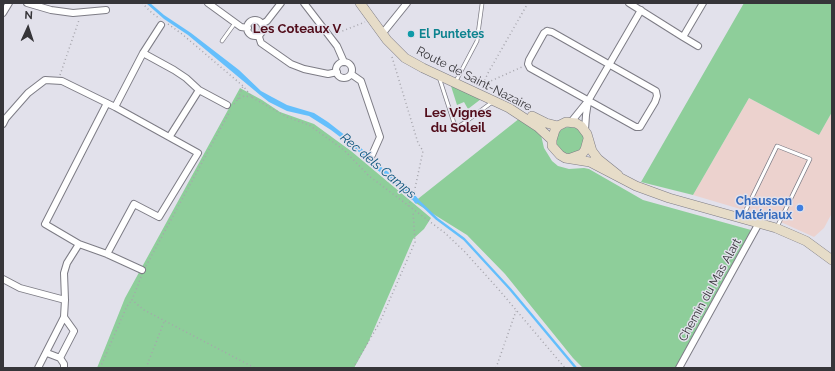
<!DOCTYPE html>
<meta charset="utf-8">
<style>
body{margin:0}
#map{position:relative;width:835px;height:371px;overflow:hidden;background:#e2e1eb;font-family:Raleway,sans-serif}
canvas{display:block}
.frame{position:absolute;inset:0;border:4px solid #363539;pointer-events:none}
.north{position:absolute;left:8px;top:8px;width:40px;height:40px;-webkit-text-stroke:3px #e2e1eb;paint-order:stroke;rotate:3deg;font-size:11px;font-weight:700;line-height:16px;text-align:center;color:#363539}
.north::after{content:'';display:block;margin:auto;width:14px;height:18px;background:#363539;clip-path:polygon(50% 0,100% 100%,50% 72%,0 100%)}
</style>
<div id="map">
<canvas width="835" height="371"></canvas>
<div class="frame"></div>
<div class="north">N</div>
</div>
<script>
const g = document.querySelector('canvas').getContext('2d');
g.lineJoin = 'round';
function fillPath(path, color) { g.fillStyle = color; g.fill(path, 'evenodd'); }
const shape = rows => new Path2D(rows.map(r => 'M' + r).join(''));
function trace(path, color, width, dash) { g.strokeStyle = color; g.lineWidth = width; g.lineCap = dash ? 'butt' : 'round'; g.setLineDash(dash || []); g.stroke(path); }
function label(font, color, halo, rows, align = 'center') {
  g.font = font + ' Raleway,sans-serif'; g.lineWidth = 3; g.setLineDash([]); g.textBaseline = 'middle'; g.strokeStyle = halo; g.fillStyle = color; for (const [text, x, y, turn = 0] of rows) {
    g.save(); g.translate(x, y); g.rotate((+turn || 0) * Math.PI / 180); g.textAlign = isNaN(turn) ? turn : align; if (halo) g.strokeText(text, 0, 0); g.fillText(text, 0, 0); g.restore();
  }
}
fillPath(shape([
 [749,98,819,135,832,112,832,213,824,228,814,237,774,219,693,195]
]), '#ecd2ce');
fillPath(shape([
 [744,3,832,3,832,112,819,135,749,98,693,195,641,182],
 [451,86,481,99,468,109,464,102,457,105],
 [240,88,262,100,280,112,314,124,351,151,431,218,424,229,413,239,368,343,354,368,97,368,125,298],
 [520,118,541,135,544,148,552,161,558,166,569,169,584,168,589,169,643,200,751,230,675,368,583,368,573,358,505,274,467,235,414,202],
 '556 141a14 14 0 1 1 28 0a14 14 0 1 1-28 0Z'
]), '#8ece9a');
fillPath(shape([
 [146,3,150,3,164,15,191,33,239,70,261,91,272,97,287,105,314,113,328,122,360,147,377,164,408,186,419,200,418,202,416,204,404,190,372,166,356,149,331,130,309,116,287,111,269,102,260,95,188,35,164,19]
]), '#64bffc');
trace(shape([
 [416,199,437,219,464,239,510,289,576,368]
]), '#64bffc', 2.5);
const lane = shape([
 [222,41,235,23],
 [439,77,454,123,456,125,459,126,464,123,491,103],
 [457,79,477,41,482,4],
 [742,218,777,146,810,159,777,227]
]);
const street = shape([
 [27,3,51,10,73,13,106,10],
 [208,3,241,27,248,28],
 [304,3,337,46,344,62],
 [629,3,683,37,703,3],
 [3,13,9,3],
 '247 28a8 8 0 1 1 16 0a8 8 0 1 1-16 0Z',
 [262,24,267,21,281,3],
 [547,31,552,32,656,91,657,96,655,102,640,127,636,127,530,68,528,64,529,60,544,33,547,31],
 [260,34,259,37,261,43,291,64,304,69,328,74,337,72],
 [382,34,407,3],
 [683,37,698,46],
 [143,53,174,70,186,78,199,90,227,105],
 '336 70a8 8 0 1 1 16 0a8 8 0 1 1-16 0Z',
 [351,74,361,81,380,137,372,155],
 [107,103,45,224,79,244,107,254,142,270],
 [115,107,143,53,161,25],
 [571,122,588,101,641,10],
 [3,124,6,118,28,93,45,80,62,81,115,107,198,153,159,217,134,204,107,254],
 [585,130,586,115,588,102],
 [170,136,199,90],
 [3,279,20,288,65,300],
 [47,353,60,358,64,364,64,368],
 [60,358,74,331,64,317],
 [38,368,64,317,65,300,64,273,67,263,79,244],
 [679,368,759,223]
]);
const secondary = shape([
 [360,3,387,40,405,58,423,68,509,108,538,127,552,140],
 [532,116,546,123,558,126],
 [571,158,582,154,585,150,588,139],
 [618,175,598,159,592,151,587,134,581,126,576,123,566,122,558,126,555,130,552,140,552,146,560,155,565,158,590,162,636,186,669,198,776,228,806,241,832,260]
]);
trace(lane, '#7d7c85', 4.5);
trace(street, '#7d7c85', 8);
trace(secondary, '#7d7c85', 10);
trace(shape([
 [142,3,152,13,160,19],
 [168,24,182,34,243,86,253,98,287,117,309,125,344,150,369,176,445,233,465,252,500,291,565,368],
 [335,34,365,22],
 [392,57,418,143,423,151,414,193,408,206],
 [60,75,79,20],
 [483,84,488,73,528,3],
 [484,84,522,67],
 [238,99,243,86],
 [234,104,238,99,244,96,253,97],
 [146,266,230,111],
 [141,277,132,300,144,310,255,368],
 [100,368,127,306,132,300],
 [146,368,164,322],
 [353,368,380,322,415,242,413,211],
 [496,368,516,311]
]), '#a6a5ac', 1.5, [1, 3]);
trace(lane, '#fff', 3);
trace(street, '#fff', 6);
trace(secondary, '#e6dcc8', 9);
for (const [x, y, r, color] of [
 [411,34,4,"#0f9aa8"],
 [800,208,4,"#3f7fe0"]
]) { const dot = new Path2D(); dot.arc(x, y, r, 0, 2 * Math.PI); g.fillStyle = color; g.fill(dot); trace(dot, '#e2e1eb', 1.5); }
label('bold 12px', '#0d838f', '#e2e1eb', [
 ["El Puntetes",419,34]
], 'left');
label('12px', '#363539', '#e2e1eb', [
 ["Route de Saint-Nazaire",474,79,27],
 ["Chemin du Mas Alart",710,290,-61]
]);
label('bold 12px', '#366cbe', '#e2e1eb', [
 ["Chausson",792,201],
 ["Matériaux",792,215]
], 'right');
label('bold 13px', '#510c1a', '#e2e1eb', [
 ["Les Coteaux V",297,29],
 ["Les Vignes",458,113],
 ["du Soleil",458,128]
]);
label('italic 13px', '#0c547c', '#e2e1eb', [
 ["Rec dels Camps",378,166,40]
]);
</script>
